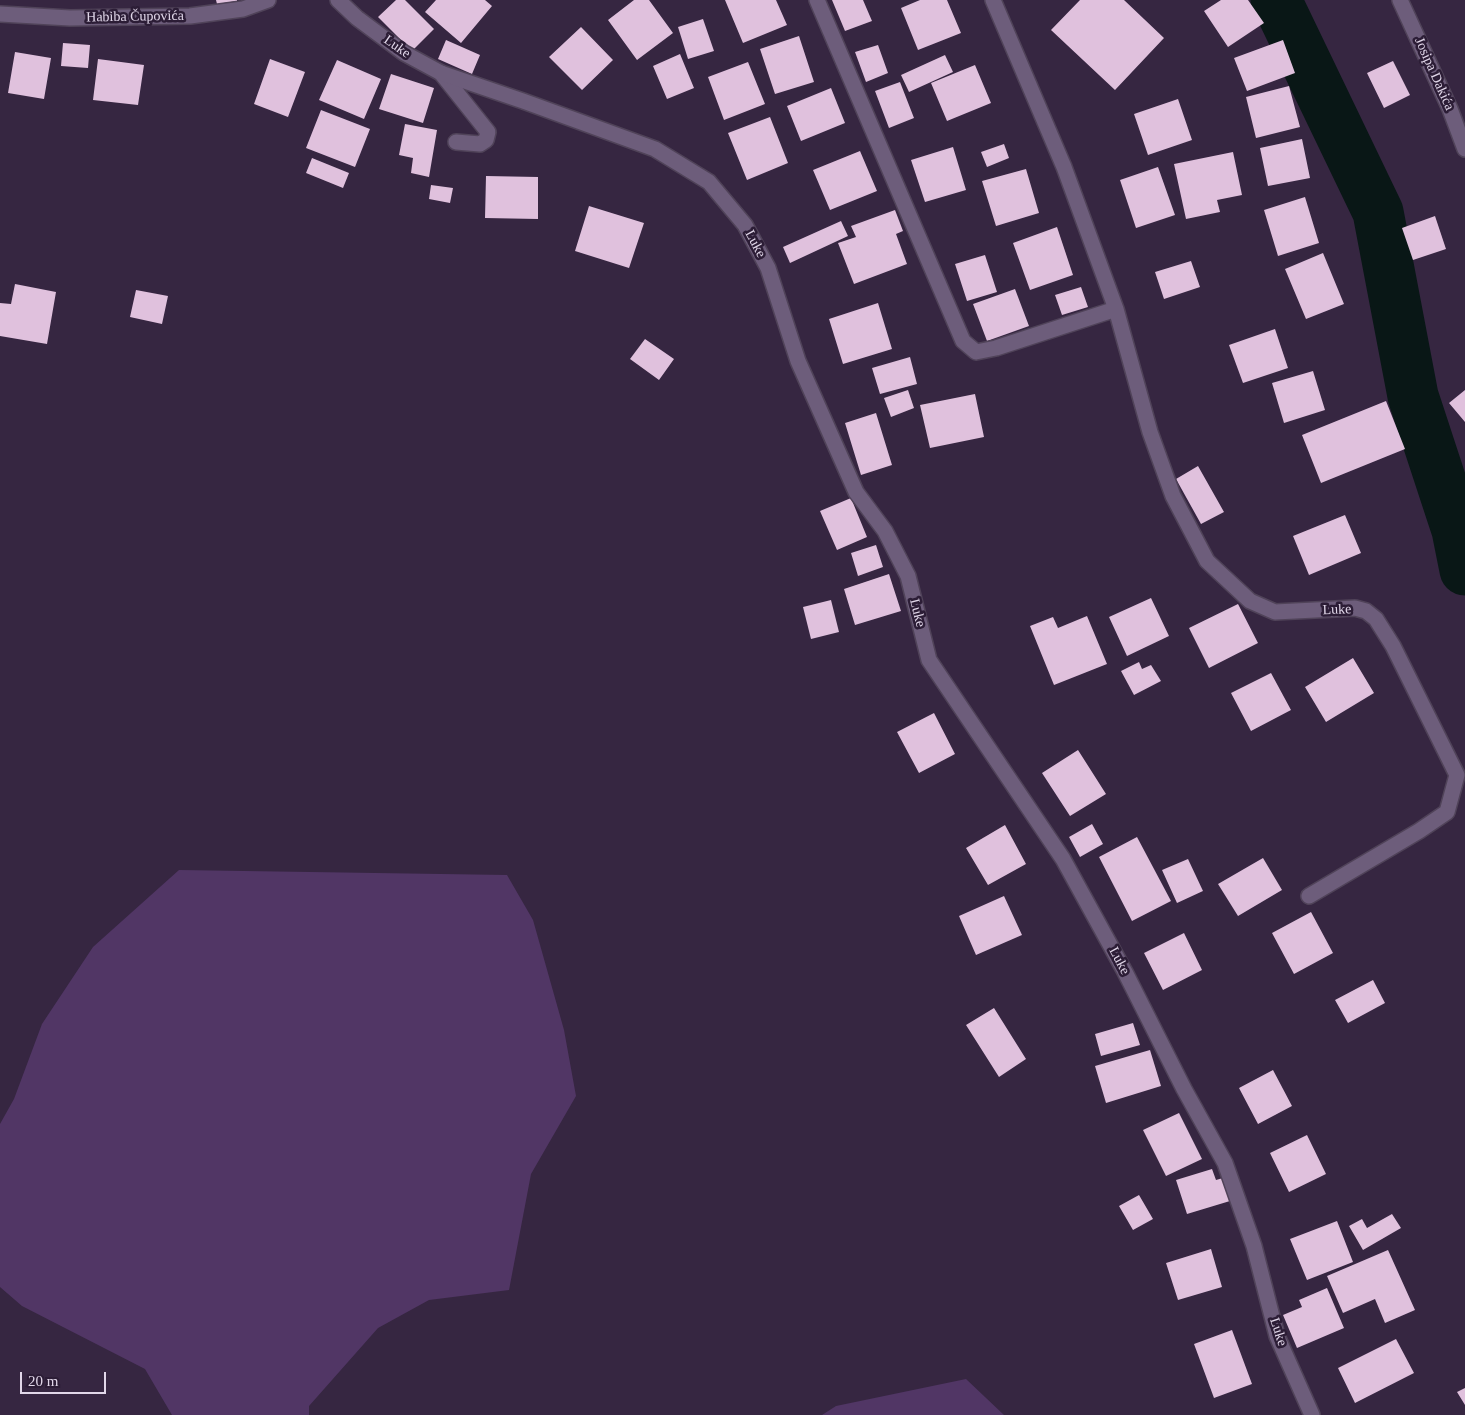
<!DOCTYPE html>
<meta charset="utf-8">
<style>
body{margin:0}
#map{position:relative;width:1465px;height:1415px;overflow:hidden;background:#362641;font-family:Georgia,serif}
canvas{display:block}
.scale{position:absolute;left:20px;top:1372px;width:86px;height:22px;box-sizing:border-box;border:2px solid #e1d7e9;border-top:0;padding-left:6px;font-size:15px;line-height:18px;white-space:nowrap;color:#e1d7e9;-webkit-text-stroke:4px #2c1d36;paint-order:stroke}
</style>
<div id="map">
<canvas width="1465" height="1415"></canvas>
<div class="scale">20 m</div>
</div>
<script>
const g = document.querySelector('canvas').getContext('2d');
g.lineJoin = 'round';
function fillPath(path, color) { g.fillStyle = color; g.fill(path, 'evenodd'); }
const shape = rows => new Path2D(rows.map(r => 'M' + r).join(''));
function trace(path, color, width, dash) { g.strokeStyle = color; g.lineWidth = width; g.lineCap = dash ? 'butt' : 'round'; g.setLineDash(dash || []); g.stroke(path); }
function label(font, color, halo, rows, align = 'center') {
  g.font = font + ' Georgia,serif'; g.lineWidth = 5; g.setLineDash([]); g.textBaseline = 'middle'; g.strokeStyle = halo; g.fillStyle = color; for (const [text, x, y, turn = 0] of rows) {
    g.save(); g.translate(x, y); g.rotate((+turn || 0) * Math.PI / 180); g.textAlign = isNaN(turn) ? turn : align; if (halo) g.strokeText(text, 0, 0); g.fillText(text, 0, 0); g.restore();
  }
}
fillPath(shape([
 [179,870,507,875,533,920,564,1030,576,1096,531,1174,509,1290,429,1300,378,1328,309,1406,309,1415,172,1415,145,1369,22,1306,0,1287,0,1124,14,1099,42,1024,93,947],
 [966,1379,1004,1415,822,1415,836,1406]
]), '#513665');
trace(shape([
 [1276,0,1378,212,1413,396,1457,530,1465,570]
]), '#091716', 51);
fillPath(shape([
 [216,0,237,0,237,1,217,4],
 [396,0,405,0,434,29,412,51,378,17],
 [436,0,485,0,492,6,461,43,425,12],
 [634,0,649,0,673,33,637,60,608,20],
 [725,0,776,0,787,25,743,43],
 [832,0,863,0,872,21,845,31],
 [920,0,947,0,961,33,918,50,901,8],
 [1080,0,1124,0,1164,38,1115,90,1051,30],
 [1221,0,1248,0,1264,23,1228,47,1204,11],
 [703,19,714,51,688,59,678,27],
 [581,27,613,60,582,90,549,57],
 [799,36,814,82,775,94,760,49],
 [446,40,480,55,472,74,438,59],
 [1283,40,1295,73,1247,91,1234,58],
 [63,43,90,45,88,68,61,66],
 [878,45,888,73,866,82,855,52],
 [15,52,51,58,44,99,8,93],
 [680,54,694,88,667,99,653,66],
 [945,55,953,72,909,92,901,75],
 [98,59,144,65,138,105,93,100],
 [270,59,305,72,288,117,254,104],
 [337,60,381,79,364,119,319,100],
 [1393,61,1410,95,1384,108,1367,73],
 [748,62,765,104,724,120,708,77],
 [975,65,991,103,947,121,931,83],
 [391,74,434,88,423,123,379,109],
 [900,82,914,118,889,128,875,91],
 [1289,86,1300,127,1256,138,1246,97],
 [831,88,845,123,801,141,787,106],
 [1178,99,1192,140,1148,155,1134,114],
 [321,110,370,129,355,167,306,148],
 [770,117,788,163,747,180,728,133],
 [405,124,437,130,429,177,411,173,413,158,399,155],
 [1302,139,1310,178,1268,186,1260,148],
 [1004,144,1009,158,987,167,981,152],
 [953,147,966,190,925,202,911,160],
 [860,151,877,191,830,210,813,170],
 [1233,152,1242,195,1217,200,1220,212,1186,219,1174,164],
 [312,158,349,173,343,188,306,173],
 [1158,167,1175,215,1136,228,1120,180],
 [1026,169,1039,213,996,226,982,181],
 [486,176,538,177,538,219,485,218],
 [431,185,453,188,450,203,429,199],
 [1305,197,1319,243,1278,256,1264,210],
 [589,206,644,223,629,268,575,251],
 [895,210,903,231,896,234,907,264,854,284,838,243,856,237,851,226],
 [1435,216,1446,249,1413,260,1402,228],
 [841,221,848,236,790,263,783,247],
 [1057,227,1073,275,1030,290,1013,243],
 [1323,253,1344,304,1306,319,1285,269],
 [985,255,997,292,967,301,955,264],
 [1191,261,1200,287,1164,299,1155,272],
 [15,284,56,292,47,344,0,336,0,303,11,304],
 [1081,287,1088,307,1062,315,1055,295],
 [1015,289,1029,326,987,341,973,304],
 [136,290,168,296,162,324,130,317],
 [878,303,892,349,843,364,829,319],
 [1275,329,1288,368,1243,383,1229,345],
 [645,339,674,359,659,380,630,359],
 [910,357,917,384,880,394,872,368],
 [1313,371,1325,410,1284,423,1272,383],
 [908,390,914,408,891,417,884,398],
 [1465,390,1465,422,1449,403],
 [975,394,984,437,930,448,920,405],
 [1386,401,1405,449,1321,483,1302,435],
 [876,413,892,465,861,475,845,423],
 [1198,466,1224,512,1201,524,1176,479],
 [851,498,867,537,837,550,820,511],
 [1345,515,1361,553,1309,575,1293,536],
 [876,545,883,567,858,576,851,553],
 [889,574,901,611,855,625,844,589],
 [1151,598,1169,636,1127,656,1109,617],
 [831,600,839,632,811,639,803,607],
 [1238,604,1258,643,1209,668,1189,628],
 [1087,616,1107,664,1054,685,1030,626,1053,617,1058,628],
 [1353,658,1374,693,1326,722,1305,687],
 [1139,662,1142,669,1151,665,1161,681,1134,695,1121,671],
 [1271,673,1291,710,1251,731,1231,693],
 [934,713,955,754,919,773,897,732],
 [1078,750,1106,794,1070,816,1042,773],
 [1092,824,1103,844,1080,857,1069,837],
 [1005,825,1026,864,988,885,966,848],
 [1137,837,1171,901,1132,921,1099,857],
 [1263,858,1282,890,1238,916,1218,884],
 [1188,859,1203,891,1177,903,1162,870],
 [1004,896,1022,935,976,955,959,916],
 [1311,912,1333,953,1294,974,1272,933],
 [1184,933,1202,970,1163,990,1144,953],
 [1373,980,1385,1003,1348,1023,1335,1000],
 [994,1008,1026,1059,999,1077,966,1025],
 [1133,1023,1140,1045,1101,1056,1095,1034],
 [1150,1050,1161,1086,1106,1103,1095,1066],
 [1273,1070,1292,1106,1258,1124,1239,1088],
 [1179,1113,1202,1159,1166,1176,1143,1130],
 [1307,1135,1326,1174,1289,1192,1270,1153],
 [1212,1169,1216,1180,1223,1178,1230,1201,1187,1214,1176,1180],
 [1139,1195,1153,1219,1133,1230,1119,1206],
 [1392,1214,1401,1228,1363,1250,1349,1226,1362,1219,1367,1228],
 [1337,1221,1353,1262,1307,1280,1290,1239],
 [1211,1249,1222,1287,1178,1300,1166,1263],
 [1388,1250,1415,1310,1385,1323,1375,1299,1343,1313,1327,1276],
 [1327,1288,1344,1328,1297,1348,1283,1315,1302,1307,1299,1300],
 [1232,1330,1252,1384,1214,1398,1194,1344],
 [1396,1339,1414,1373,1355,1403,1338,1368],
 [1465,1388,1465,1405,1457,1392]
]), '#e0c1dd');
const lane = shape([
 [441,73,488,132,486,140,480,144,456,142]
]);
const street = shape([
 [338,0,357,18,404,53,441,73,523,101,655,149,709,182,745,225,768,268,798,361,856,492,885,531,908,576,929,660,1063,859,1125,972,1184,1089,1225,1163,1254,1246,1277,1336,1312,1415],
 [817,0,963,341,976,352,996,348,1116,309],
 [993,0,1064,167,1116,309,1150,432,1173,496,1207,561,1250,601,1275,612,1355,608,1366,611,1376,619,1393,646,1457,775,1447,812,1419,831,1309,896],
 [0,14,70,18,190,16,243,9,268,0]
]);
const secondary = shape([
 [1400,0,1450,109,1465,149]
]);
trace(lane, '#504359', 18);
trace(street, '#504359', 18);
trace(secondary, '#504359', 18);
trace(lane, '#6d5d7b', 15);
trace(street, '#6d5d7b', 15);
trace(secondary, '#6d5d7b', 15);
label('14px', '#e1d7e9', '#2c1d36', [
 ["Habiba Čupovića",135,17,-1],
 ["Luke",397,47,35],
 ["Josipa Dakića",1434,74,66],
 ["Luke",755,244,62],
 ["Luke",1337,610,-2],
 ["Luke",917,613,76],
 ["Luke",1119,961,62],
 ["Luke",1278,1332,72]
]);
</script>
